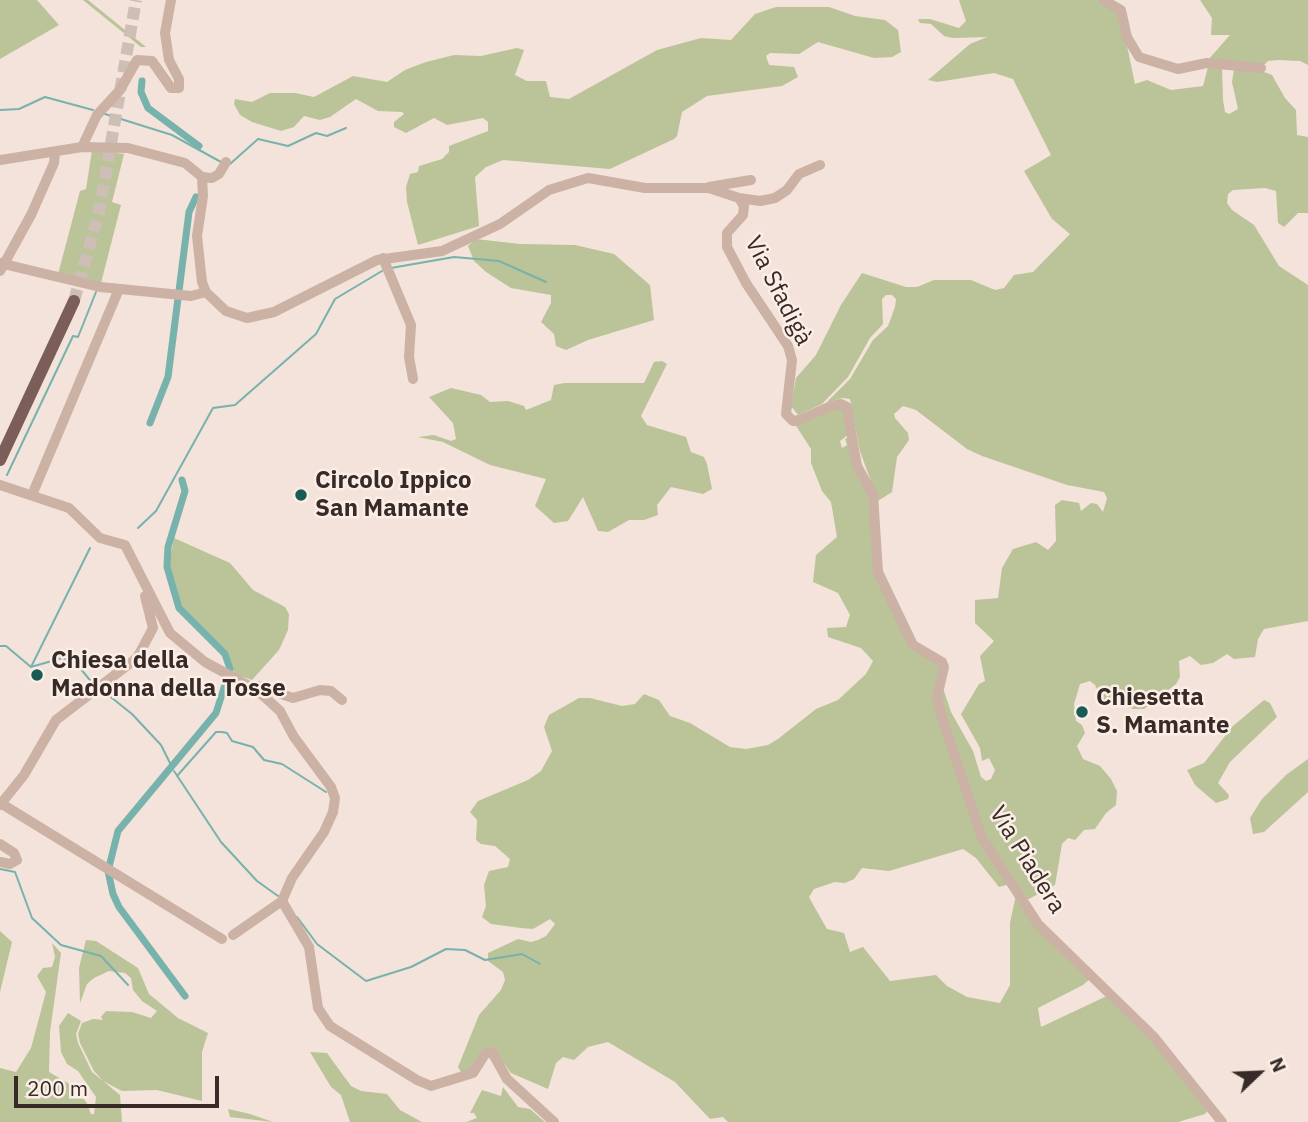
<!DOCTYPE html>
<meta charset="utf-8">
<style>
body{margin:0}
#map{position:relative;width:1308px;height:1122px;overflow:hidden;background:#f3e3da;font-family:"IBM Plex Sans",sans-serif}
canvas{display:block}
.north{position:absolute;left:1224px;top:1038px;width:70px;height:70px;-webkit-text-stroke:5px #faeee6;paint-order:stroke;rotate:67deg;font-size:19px;font-weight:700;line-height:28px;text-align:center;color:#372a27}
.north::after{content:'';display:block;margin:auto;width:24px;height:32px;background:#372a27;clip-path:polygon(50% 0,100% 100%,50% 72%,0 100%)}
.scale{position:absolute;left:14px;top:1076px;width:205px;height:32px;box-sizing:border-box;border:4px solid #372a27;border-top:0;padding-left:9px;font-size:21px;line-height:24px;white-space:nowrap;color:#372a27;-webkit-text-stroke:5px #faeee6;paint-order:stroke}
</style>
<div id="map">
<canvas width="1308" height="1122"></canvas>
<div class="north">N</div>
<div class="scale">200 m</div>
</div>
<script>
const g = document.querySelector('canvas').getContext('2d');
g.lineJoin = 'round';
function fillPath(path, color) { g.fillStyle = color; g.fill(path, 'evenodd'); }
const shape = rows => new Path2D(rows.map(r => 'M' + r).join(''));
function trace(path, color, width, dash) { g.strokeStyle = color; g.lineWidth = width; g.lineCap = dash ? 'butt' : 'round'; g.setLineDash(dash || []); g.stroke(path); }
function label(font, color, halo, rows, align = 'center') {
  g.font = font + ' "IBM Plex Sans",sans-serif'; g.lineWidth = 5; g.setLineDash([]); g.textBaseline = 'middle'; g.strokeStyle = halo; g.fillStyle = color; for (const [text, x, y, turn = 0] of rows) {
    g.save(); g.translate(x, y); g.rotate((+turn || 0) * Math.PI / 180); g.textAlign = isNaN(turn) ? turn : align; if (halo) g.strokeText(text, 0, 0); g.fillText(text, 0, 0); g.restore();
  }
}
fillPath(shape([
 [0,0,37,0,59,25,0,59],
 [83,0,88,0,146,47,141,47],
 [959,0,1100,0,1120,12,1135,84,1147,80,1171,90,1203,86,1208,67,1222,67,1223,100,1225,112,1229,114,1238,109,1232,82,1234,69,1264,72,1272,75,1285,98,1296,110,1297,135,1308,137,1308,213,1298,213,1284,227,1278,223,1276,191,1265,188,1233,190,1228,194,1227,203,1232,210,1254,225,1279,266,1308,285,1308,621,1264,629,1258,639,1255,657,1234,659,1227,654,1213,663,1201,665,1190,656,1179,661,1180,677,1176,684,1144,709,1133,709,1118,702,1097,703,1099,693,1095,685,1090,681,1080,684,1074,704,1076,721,1082,725,1085,733,1077,746,1083,759,1100,766,1111,779,1117,791,1116,805,1106,813,1095,829,1084,830,1075,840,1068,838,1062,844,1055,885,1027,900,982,831,941,702,943,688,951,712,973,751,981,777,986,781,991,779,995,770,989,758,982,761,980,748,961,714,979,684,985,681,980,656,994,641,975,623,975,600,998,598,1002,568,1013,549,1036,542,1048,550,1056,541,1055,505,1062,500,1079,503,1081,511,1091,503,1097,504,1103,512,1107,498,1104,492,1067,485,982,456,967,449,916,410,903,406,894,414,895,418,908,433,909,440,897,457,892,492,878,501,860,451,850,399,843,398,827,402,850,379,873,340,888,326,895,307,896,299,892,295,886,295,882,299,883,324,870,338,848,377,822,404,798,415,791,406,796,378,816,355,841,305,862,273,906,287,917,287,934,280,971,280,995,290,1004,288,1014,275,1033,272,1070,234,1052,219,1024,171,1051,155,1013,79,994,73,937,82,928,80,970,44,987,37,953,38,944,36,931,24,920,23,918,19,930,19,959,28,966,21],
 [1200,0,1308,0,1308,65,1300,61,1278,60,1268,61,1261,68,1208,60,1230,35,1211,35,1212,18],
 [776,7,829,7,855,16,885,20,898,30,901,52,892,57,874,58,818,42,799,54,770,53,766,56,769,65,794,67,798,77,782,86,707,96,682,112,677,136,674,139,610,169,503,160,486,167,475,177,479,226,418,245,407,202,406,187,410,174,418,172,419,166,442,159,449,152,449,146,488,131,488,122,483,118,447,125,434,118,406,133,394,127,394,122,404,114,402,112,378,111,356,99,330,117,320,120,304,116,294,127,281,131,252,122,240,115,234,104,235,99,252,102,270,93,295,93,314,97,353,76,387,82,405,70,426,62,454,55,481,56,517,48,524,50,515,75,527,81,546,81,550,97,569,99,657,50,701,38,731,40,755,14],
 [92,150,124,154,112,202,121,205,100,287,57,278,80,191,86,189],
 [476,239,520,244,575,245,614,254,650,285,654,320,588,340,566,350,556,346,554,334,541,322,551,303,551,295,511,288,486,272,474,261,468,246],
 [662,361,667,364,641,416,647,425,686,437,691,452,704,457,707,464,712,489,703,494,671,487,657,505,658,515,644,520,629,520,608,532,598,531,583,497,568,521,554,523,535,506,546,479,490,465,443,442,418,437,434,435,451,441,456,439,453,423,429,397,451,388,481,395,490,402,508,401,524,406,526,410,551,400,554,385,565,383,644,383,654,362],
 [841,404,852,432,840,441,842,448,847,445,845,439,853,435,866,481,877,556,908,637,940,662,938,691,973,820,1014,883,999,887,976,858,963,849,889,871,862,868,854,879,845,883,835,882,814,889,809,897,815,908,827,929,844,933,850,952,863,947,890,981,936,975,947,986,967,997,1000,1003,1010,985,1010,923,1016,895,1092,977,1083,985,1038,1008,1041,1027,1109,995,1211,1106,1205,1114,1178,1122,728,1122,723,1117,710,1119,675,1082,608,1042,588,1047,574,1060,563,1057,556,1063,548,1089,511,1073,494,1050,476,1069,455,1076,461,1072,458,1067,479,1015,501,990,505,980,503,972,488,961,488,953,518,939,531,942,538,940,546,936,555,924,550,919,533,929,521,928,491,924,482,917,486,906,484,885,489,871,508,867,510,859,495,846,481,844,476,840,477,820,470,812,478,801,528,780,541,771,552,751,544,727,549,715,579,698,590,698,622,706,635,704,644,694,659,700,670,716,690,723,730,747,746,749,768,745,778,739,816,709,838,700,866,674,873,661,861,648,828,637,827,628,846,627,850,615,838,593,813,582,816,555,837,537,831,502,822,491,811,463,811,449,793,421],
 [174,538,230,563,253,590,285,607,289,614,288,630,279,650,252,680,235,674,222,647,181,607,169,563],
 [1264,700,1270,703,1277,717,1230,762,1218,783,1229,795,1228,799,1216,803,1195,785,1187,770,1204,763,1233,726],
 [1308,759,1308,792,1264,832,1253,834,1250,818,1262,799,1286,775],
 [0,931,12,942,0,992],
 [86,940,96,941,138,968,149,994,178,1018,208,1033,202,1052,202,1101,157,1090,122,1091,103,1081,94,1071,80,1043,78,1034,82,1023,93,1019,103,1020,101,1017,106,1011,132,1012,151,1018,157,1011,142,1001,133,990,131,978,125,973,109,971,94,978,87,984,80,1003,79,968],
 [52,943,61,953,50,1032,49,1072,73,1086,87,1103,91,1114,94,1114,96,1097,78,1071,67,1064,61,1052,59,1026,68,1013,81,1021,76,1034,78,1043,92,1072,120,1095,122,1122,0,1122,0,1068,16,1072,31,1048,46,992,37,976,43,968,52,967,55,957],
 [310,1052,327,1053,351,1086,361,1091,387,1094,400,1110,422,1122,350,1122,341,1095,331,1087],
 [503,1087,518,1107,530,1109,545,1122,466,1122,477,1118,474,1113,470,1113,482,1090,501,1096],
 [228,1109,250,1114,273,1122,230,1117]
]), '#bbc399');
trace(shape([
 [0,110,19,109,45,97,93,110],
 [105,114,172,135,221,162],
 [230,164,258,139,288,146,316,133,327,136,346,128],
 [391,268,454,257,499,261,546,282],
 [7,475,73,336,78,337,96,292],
 [138,528,156,511,213,408,235,405,316,334,335,299,382,271],
 [0,646,6,646,31,667,62,658,75,662,94,685],
 [31,667,90,548],
 [102,690,132,714,161,745,170,763],
 [174,771,221,842,257,881,278,896],
 [177,776,216,732,222,732,227,733,232,741,253,747,264,760,282,764,326,792],
 [0,869,15,872,32,918,61,945,101,956,128,985],
 [297,917,317,944,366,981,411,967,446,949,465,950,485,960,522,954,540,964]
]), '#77b2ac', 2);
trace(shape([
 [142,81,141,92,148,108,199,146],
 [150,423,168,377,189,212,196,197],
 [182,480,185,491,168,547,167,567,179,608,225,654,230,669,216,713,118,831,108,871,113,894,119,907,185,996]
]), '#77b2ac', 7);
trace(shape([
 [74,301,99,212,136,0]
]), '#cdbeb6', 12, [12, 6]);
trace(shape([
 [1103,0,1121,10,1127,37,1139,57,1178,69,1207,63,1261,68],
 [82,147,97,115,120,90,137,60,152,61,171,88,179,88,179,79,169,60,165,33,171,0],
 [0,160,82,147,128,148,185,163,202,177,212,178,219,174,226,162],
 [202,177,203,196,197,236,202,282,206,292,226,311,247,318,274,312,377,260,442,251,500,224,549,190,588,178,645,188,709,188,739,198,744,206,743,215,727,233,727,247,746,283,788,346,792,360,786,414,793,421,799,420,831,406,841,404,847,407,857,466,873,495,878,572,913,645,942,662,944,667,937,697,941,714,982,838,1038,924,1154,1037,1222,1122],
 [709,187,751,180],
 [739,198,760,201,775,198,787,190,799,174,820,165],
 [383,258,411,325,409,357,413,379],
 [0,263,100,287,191,296,206,292],
 [0,271,31,215,54,163,55,154],
 [0,485,69,508,100,538,125,545,170,633,205,662,258,691,280,711,294,737,331,787,335,798,333,812,324,832,292,878,282,901],
 [32,495,119,289],
 [258,686,293,698,320,690,331,691,342,700],
 [2,804,222,939],
 [0,805,24,775,56,720,137,658,153,628,145,596],
 [0,844,14,853,17,860,10,864,0,862],
 [282,901,309,947,318,1008,330,1026,417,1080,431,1086,473,1073,485,1054,492,1052,507,1079,554,1122],
 [233,935,282,901]
]), '#ccb1a5', 10);
trace(shape([
 [0,460,74,301]
]), '#7a5e57', 12);
for (const [x, y, r, color] of [
 [301,495,7,"#1a5b56"],
 [37,675,7,"#1a5b56"],
 [1082,712,7,"#1a5b56"]
]) { const dot = new Path2D(); dot.arc(x, y, r, 0, 2 * Math.PI); g.fillStyle = color; g.fill(dot); trace(dot, '#faeee6', 2.5); }
label('24px', '#372a27', '#faeee6', [
 ["Via Sfadigà",778,291,63],
 ["Via Piadera",1027,860,58]
]);
label('bold 24px', '#372a27', '#faeee6', [
 ["Circolo Ippico",315,481],
 ["San Mamante",315,509],
 ["Chiesa della",51,661],
 ["Madonna della Tosse",51,689],
 ["Chiesetta",1096,698],
 ["S. Mamante",1096,726]
], 'left');
</script>
